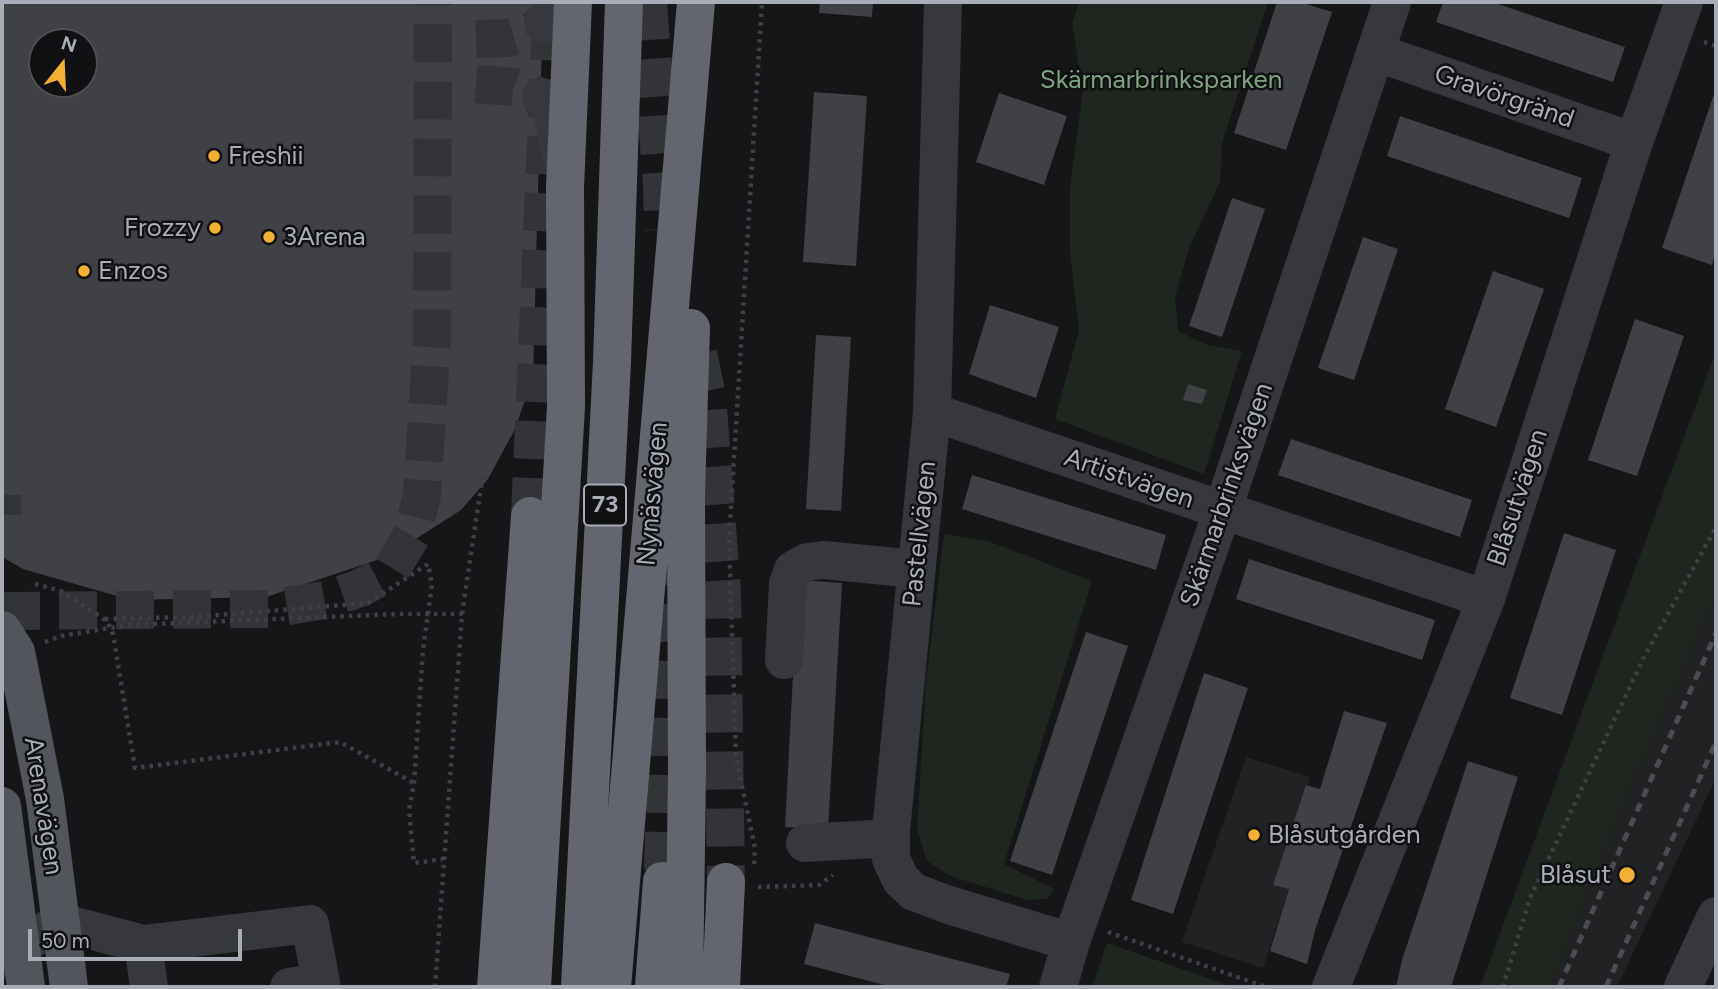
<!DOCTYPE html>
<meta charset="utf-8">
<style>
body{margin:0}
#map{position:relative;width:1718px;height:989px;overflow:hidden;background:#161618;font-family:Figtree,sans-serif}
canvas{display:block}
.frame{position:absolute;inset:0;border:4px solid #a8adb8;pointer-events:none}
.north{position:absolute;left:28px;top:28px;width:70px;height:70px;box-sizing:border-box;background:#111113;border:2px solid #4d4f55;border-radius:50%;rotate:18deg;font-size:19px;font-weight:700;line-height:28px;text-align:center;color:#a8adb8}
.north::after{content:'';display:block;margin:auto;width:24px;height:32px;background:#f2b134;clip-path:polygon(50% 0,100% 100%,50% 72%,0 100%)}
.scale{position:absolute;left:28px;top:929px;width:214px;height:32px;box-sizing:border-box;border:4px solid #a8adb8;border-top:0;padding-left:9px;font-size:21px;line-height:24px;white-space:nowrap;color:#a8adb8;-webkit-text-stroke:5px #111113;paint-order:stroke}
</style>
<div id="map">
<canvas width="1718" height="989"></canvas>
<div class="frame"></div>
<div class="north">N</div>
<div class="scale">50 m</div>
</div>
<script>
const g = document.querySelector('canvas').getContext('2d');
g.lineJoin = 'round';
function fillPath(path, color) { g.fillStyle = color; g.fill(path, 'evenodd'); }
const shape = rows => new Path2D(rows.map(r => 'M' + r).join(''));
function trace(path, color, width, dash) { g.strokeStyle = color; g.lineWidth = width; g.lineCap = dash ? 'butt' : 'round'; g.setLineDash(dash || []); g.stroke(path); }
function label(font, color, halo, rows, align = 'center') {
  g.font = font + ' Figtree,sans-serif'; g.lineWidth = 5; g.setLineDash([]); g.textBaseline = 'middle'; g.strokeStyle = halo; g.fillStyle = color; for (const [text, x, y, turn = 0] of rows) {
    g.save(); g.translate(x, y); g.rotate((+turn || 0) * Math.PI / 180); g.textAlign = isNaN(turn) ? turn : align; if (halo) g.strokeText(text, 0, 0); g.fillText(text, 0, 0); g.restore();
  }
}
fillPath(shape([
 [1716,593,1716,778,1617,987,1550,987,1626,798],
 [1246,757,1310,777,1273,885,1289,889,1263,968,1182,942]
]), '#222225');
fillPath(shape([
 [1079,2,1268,2,1222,143,1220,182,1189,248,1175,297,1178,331,1207,345,1242,351,1204,474,1055,419,1079,330,1070,253,1070,186,1083,91,1072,24],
 [1716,351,1716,593,1626,798,1550,987,1480,987],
 [944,534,988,541,1092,581,1004,864,1054,889,1047,899,1027,900,950,876,927,861,917,830,926,681],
 [1107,943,1234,987,1092,987]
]), '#1e261f');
fillPath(shape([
 [2,2,543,2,533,377,515,429,488,479,461,510,389,556,266,597,131,600,23,569,2,557],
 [42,42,84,42,84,84,42,84],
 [820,2,873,2,872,17,819,13],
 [1277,2,1300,2,1332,12,1286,150,1234,133],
 [1443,2,1492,2,1625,47,1613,82,1436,22],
 [1716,88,1716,252,1712,265,1662,248],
 [814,92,867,96,856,266,803,262],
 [999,93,1067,116,1044,185,976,162],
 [1400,116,1582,178,1569,218,1387,156],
 [1232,198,1265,209,1222,337,1189,326],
 [1363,237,1398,249,1354,380,1318,368],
 [1493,271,1544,289,1496,427,1445,409],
 [990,305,1059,327,1036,398,969,374],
 [1635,319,1684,336,1637,476,1588,460],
 [816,335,851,337,841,511,806,509],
 [1188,384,1207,390,1202,404,1183,400],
 [1291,439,1472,500,1460,537,1278,475],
 [972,475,1166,535,1156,570,962,509],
 [1564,533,1616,550,1562,715,1510,698],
 [1249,559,1435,620,1422,660,1236,599],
 [798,580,842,583,828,829,785,827],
 [1086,632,1128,646,1052,875,1010,861],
 [1204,673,1248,688,1173,914,1131,900],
 [1344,711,1387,723,1315,930,1307,964,1270,951,1289,889,1273,885,1306,785,1320,789],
 [1468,761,1518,777,1451,987,1396,987,1402,960],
 [815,923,1010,974,1006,987,892,987,804,964]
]), '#404145');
trace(shape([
 [476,39,507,38,531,31,543,24],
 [476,84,513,87,541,97],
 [2,611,269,609,325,600,360,588,389,573,412,535,422,495,432,337,433,2]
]), '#333438', 38, [38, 19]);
trace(shape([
 [2,495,2,515]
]), '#333438', 38, [38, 19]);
trace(shape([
 [648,2,662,184,663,230],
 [698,354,707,395,722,592,726,882],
 [530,516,552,2],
 [663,870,668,656,666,521]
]), '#333438', 38, [38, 19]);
trace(shape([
 [1704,42,1716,46],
 [35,584,61,591,107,621,113,634,135,768,340,742,414,783],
 [105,619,193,617,368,603,428,564,432,585,423,649,414,783,409,810,414,863,443,859],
 [45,642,61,636,128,625,398,614,462,614],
 [754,864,755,848,736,757,729,540,762,2],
 [758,887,819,885,833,875],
 [1108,932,1266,987],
 [435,987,462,614,484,467],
 [1503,987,1530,898,1644,657,1716,527]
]), '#3d3f44', 4.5, [3.5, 5]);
trace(shape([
 [943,2,932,412,891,831,891,859,901,880,914,892,949,905,1071,942],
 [543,24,557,2],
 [1375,52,1634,142],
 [541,97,546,101,553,116,561,157],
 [932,412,1486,599],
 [784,660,788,584,793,570,807,562,824,560,916,569],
 [805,843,891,838],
 [143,944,149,987],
 [2,958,59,922,143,944,310,924,321,982,289,987],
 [1058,987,1071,942,1222,512,1392,2],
 [1331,987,1486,599,1634,142,1684,2],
 [1683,987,1716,916]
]), '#37383d', 38);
trace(shape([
 [2,630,16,652,45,799,69,987],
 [2,806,26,987]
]), '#53555c', 38);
trace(shape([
 [496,987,530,516],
 [532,987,566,407,565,187,573,2],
 [580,987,612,362,624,2],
 [612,987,696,2],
 [654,987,662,881],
 [684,987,687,774,686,493,691,328],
 [721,987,726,882]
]), '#63666e', 38);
trace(shape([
 [1559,987,1716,633],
 [1606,987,1716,742]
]), '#4a4c52', 5, [9, 7]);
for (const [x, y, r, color] of [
 [214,156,7,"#f2b134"],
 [215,228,7,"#f2b134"],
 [269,237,7,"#f2b134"],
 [84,271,7,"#f2b134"],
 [1254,835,7,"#f2b134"],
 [1627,875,9,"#f2b134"]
]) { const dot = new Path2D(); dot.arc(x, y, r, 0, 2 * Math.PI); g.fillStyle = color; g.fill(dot); trace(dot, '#111113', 2.5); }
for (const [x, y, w] of [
 [605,505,42]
]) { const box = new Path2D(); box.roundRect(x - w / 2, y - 20.5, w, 41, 5); g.fillStyle = '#111113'; g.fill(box); trace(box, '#a8adb8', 2); }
label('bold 24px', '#a8adb8', null, [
 ["73",605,505]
]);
label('26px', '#7fa381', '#111113', [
 ["Skärmarbrinksparken",1161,80]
]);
label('26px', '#a8adb8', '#111113', [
 ["Gravörgränd",1504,97,19],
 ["Artistvägen",1129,479,19],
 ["Nynäsvägen",653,494,-85],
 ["Skärmarbrinksvägen",1227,495,-71],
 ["Blåsutvägen",1518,498,-72],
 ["Pastellvägen",920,534,-84],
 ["Arenavägen",43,806,81]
]);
label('26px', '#a8adb8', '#111113', [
 ["Freshii",228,156],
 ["Frozzy",201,228,"right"],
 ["3Arena",283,237],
 ["Enzos",98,271],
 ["Blåsutgården",1268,835],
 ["Blåsut",1611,875,"right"]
], 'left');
</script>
